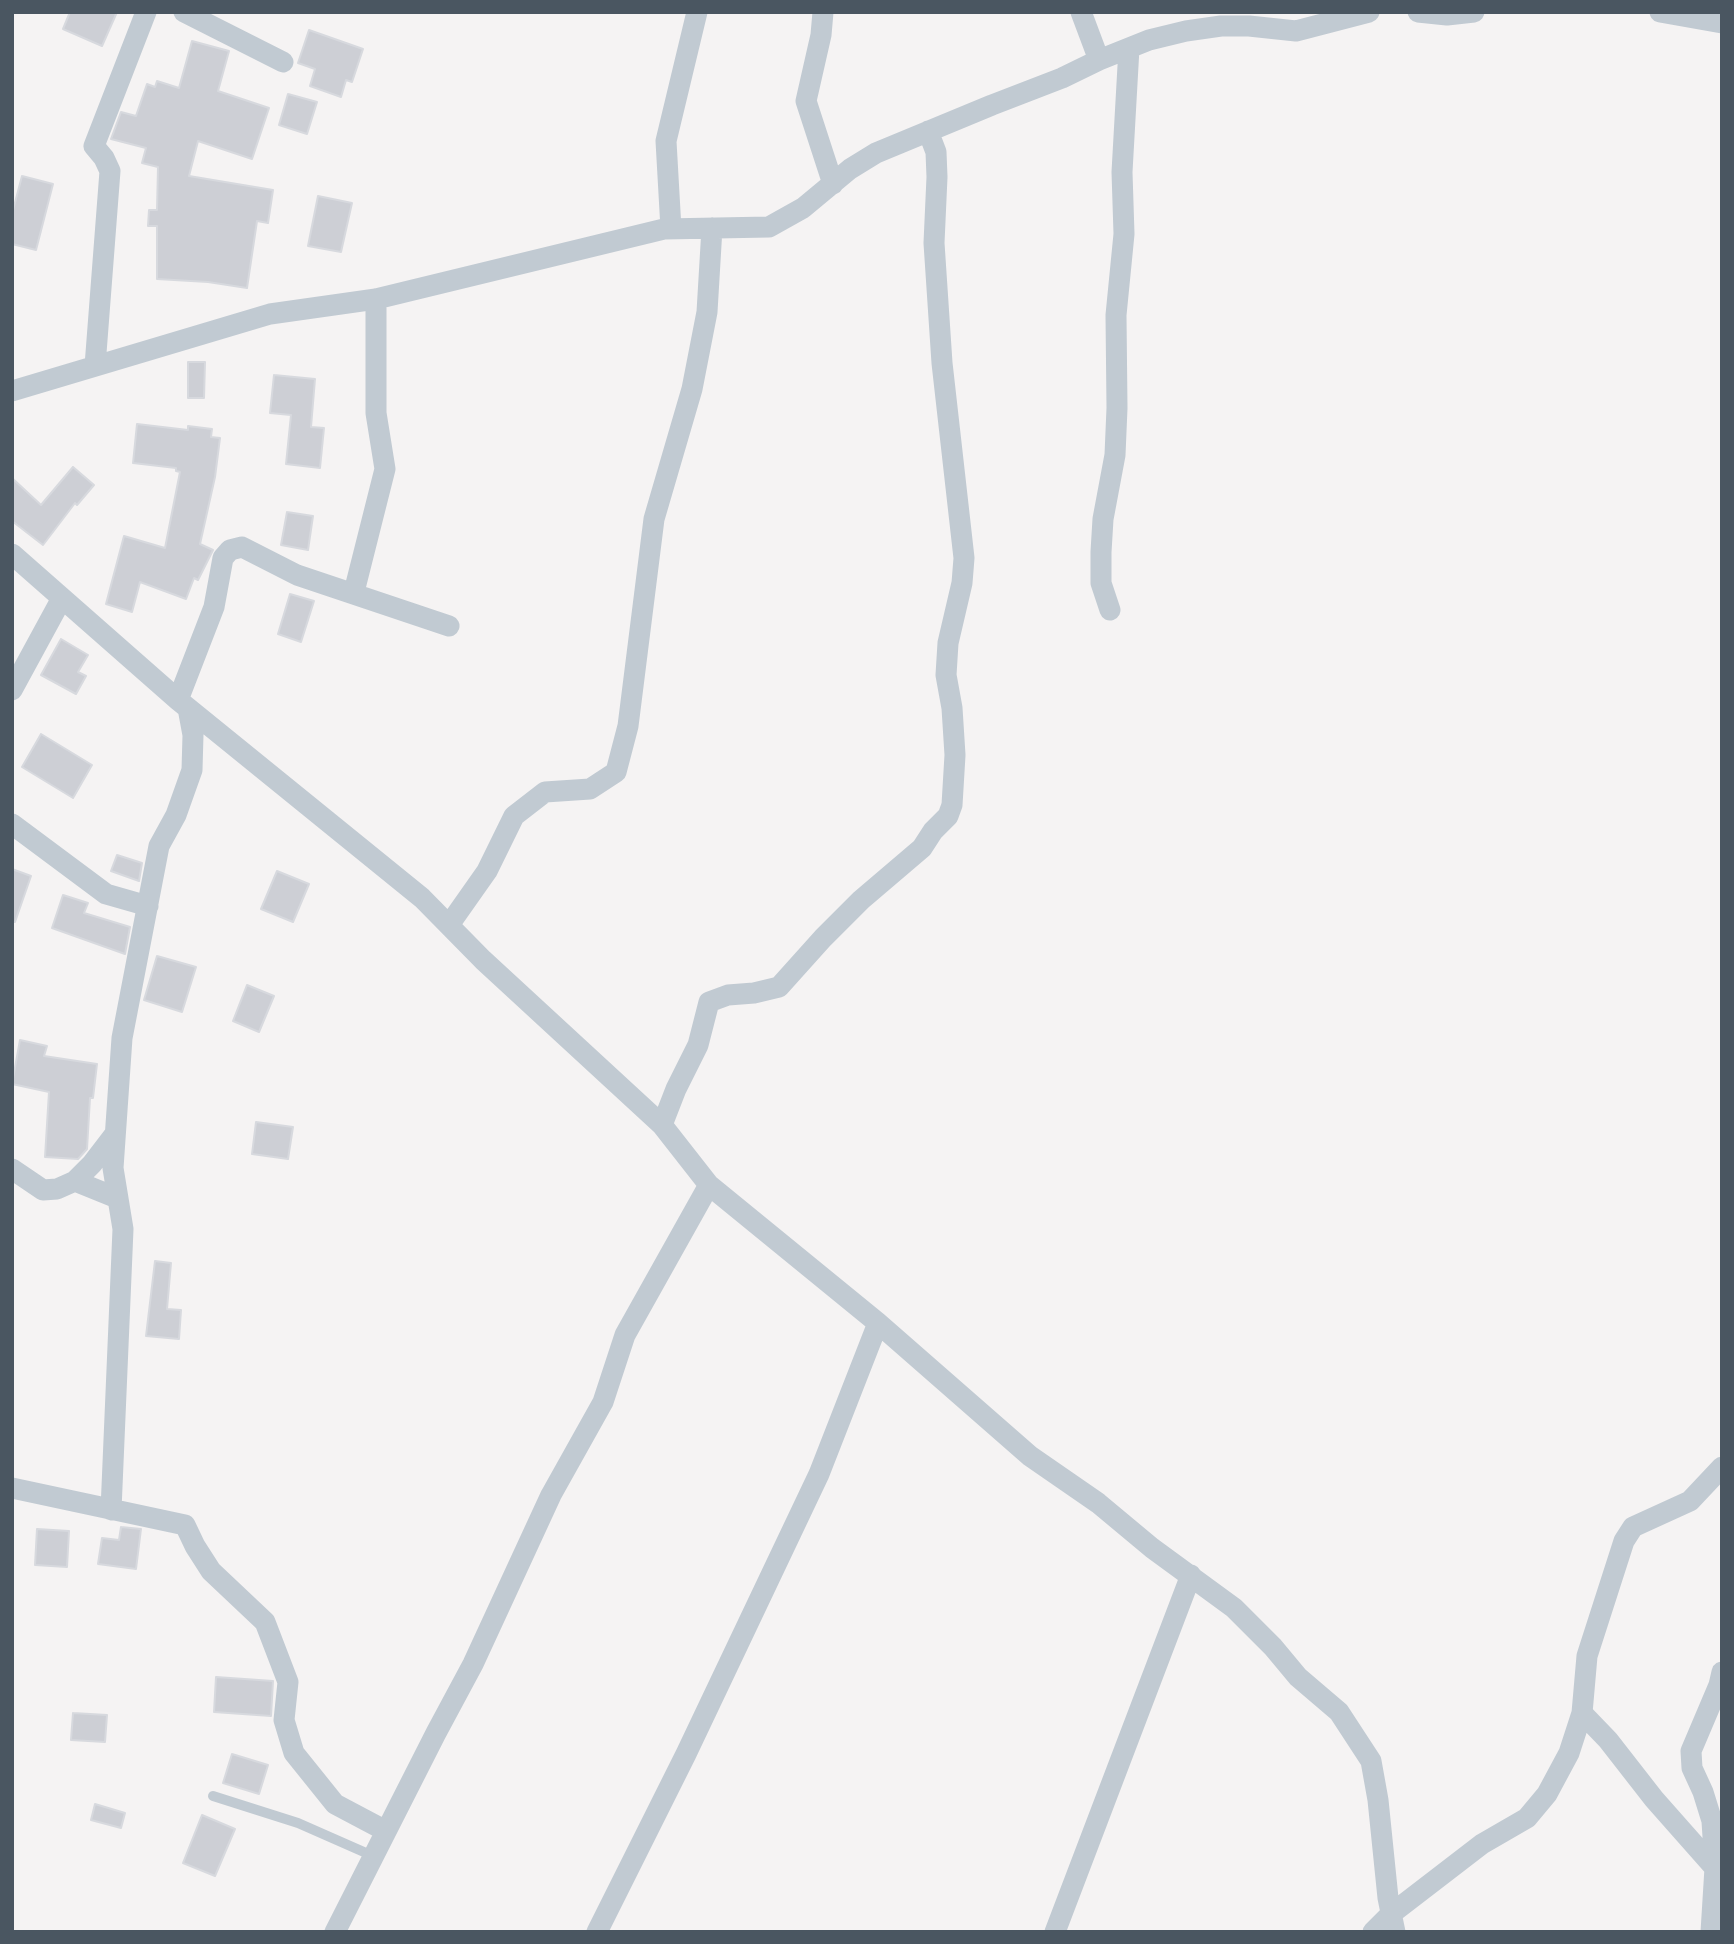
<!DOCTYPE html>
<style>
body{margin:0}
#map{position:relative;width:1734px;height:1944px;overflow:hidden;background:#f5f3f3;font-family:Cabin,sans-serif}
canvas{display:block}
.frame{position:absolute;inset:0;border:14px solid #4a5661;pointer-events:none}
</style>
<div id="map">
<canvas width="1734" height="1944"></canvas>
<div class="frame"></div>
</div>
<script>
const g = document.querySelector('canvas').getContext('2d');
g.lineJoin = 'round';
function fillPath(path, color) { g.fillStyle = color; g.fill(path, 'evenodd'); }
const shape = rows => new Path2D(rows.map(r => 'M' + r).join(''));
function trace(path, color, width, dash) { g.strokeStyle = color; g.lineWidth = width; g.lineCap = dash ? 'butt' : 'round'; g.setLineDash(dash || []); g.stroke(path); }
const building = shape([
 [70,12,117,12,102,46,63,29,70,12],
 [309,30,363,49,352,82,346,80,341,97,310,86,315,69,298,63,309,30],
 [192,41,229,51,218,91,269,108,252,159,198,141,189,176,273,190,268,223,257,221,247,288,208,282,157,279,157,226,148,226,149,210,157,210,158,167,142,163,146,148,111,139,121,112,136,116,147,84,155,87,157,81,179,88,192,41],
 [288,94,317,102,307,134,279,125,288,94],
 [22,176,53,184,36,250,12,244,12,214,22,176],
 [318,196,352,203,341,252,308,246,318,196],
 [188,362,205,362,204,398,188,398,188,362],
 [274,375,315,379,311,427,324,428,320,468,286,464,291,415,270,413,274,375],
 [137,424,188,430,188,426,212,429,211,437,220,438,215,477,200,544,213,550,198,580,194,578,186,599,140,582,132,612,106,604,124,536,165,548,180,472,176,471,176,468,133,463,137,424],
 [73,467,94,485,77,505,75,503,43,545,12,521,12,478,41,505,73,467],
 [287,512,313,516,308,550,281,545,287,512],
 [290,594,314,601,301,642,278,634,290,594],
 [61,639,88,655,78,672,86,676,76,694,41,675,61,639],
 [41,734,92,765,73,798,22,767,41,734],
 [117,855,142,863,139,881,111,871,117,855],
 [12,869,31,876,15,922,12,922,12,869],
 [277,871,309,884,293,922,261,909,277,871],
 [63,895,88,903,84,913,130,927,125,954,52,928,63,895],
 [157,956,196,967,182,1012,144,1000,157,956],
 [247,985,274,996,259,1032,233,1021,247,985],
 [20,1040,47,1046,44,1056,97,1064,93,1098,90,1098,87,1149,78,1159,45,1157,49,1092,12,1084,20,1040],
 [256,1122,293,1127,288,1159,252,1154,256,1122],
 [155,1261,171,1263,167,1309,181,1310,179,1339,146,1336,155,1261],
 [121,1527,141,1529,136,1569,98,1564,102,1538,119,1540,121,1527],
 [37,1529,69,1531,67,1567,35,1565,37,1529],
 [216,1677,273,1681,271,1716,214,1712,216,1677],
 [73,1713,107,1715,105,1742,71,1740,73,1713],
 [232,1754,268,1765,259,1794,223,1783,232,1754],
 [95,1804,125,1813,121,1828,91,1820,95,1804],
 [202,1815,235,1829,215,1876,183,1863,202,1815]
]);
fillPath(building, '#cdcfd5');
trace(building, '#d7d9de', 2);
trace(shape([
 [213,1796,298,1823,373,1856]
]), '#c1cad2', 10);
trace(shape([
 [184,12,283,62],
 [823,12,821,35,806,101,833,184],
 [1081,12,1099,60],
 [1418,12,1447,15,1474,12],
 [1660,12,1722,23],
 [671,229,666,141,697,12],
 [95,366,110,171,104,158,94,146,146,12],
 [12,391,270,314,376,299,664,229,769,227,803,208,850,169,876,153,992,105,1062,78,1099,60,1149,40,1186,31,1221,26,1249,26,1296,31,1369,12],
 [12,554,178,700,422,898,483,960,662,1125,709,1185,878,1323,1030,1456,1098,1503,1152,1548,1234,1608,1273,1647,1298,1677,1339,1712,1371,1761,1378,1800,1388,1898,1395,1932],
 [354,592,385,469,376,413,376,299],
 [1110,610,1101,583,1101,552,1103,519,1115,455,1117,408,1116,315,1124,234,1122,172,1129,48],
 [12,690,62,598],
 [178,700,214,607,223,558,230,550,242,547,297,575,449,626],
 [12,824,106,894,148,906],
 [449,925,487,871,514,816,545,792,590,789,616,772,628,726,654,519,692,389,707,312,712,228],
 [662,1125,676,1089,698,1045,709,1002,728,995,754,993,779,987,823,938,861,900,922,848,933,831,948,816,952,805,955,755,952,708,946,675,948,643,962,583,964,558,942,363,934,243,937,177,936,152,928,131],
 [12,1169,43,1190,57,1189,75,1181,92,1164,115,1134],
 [75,1181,117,1198],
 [12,1488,185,1525,195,1546,211,1571,265,1622,288,1682,284,1720,294,1753,335,1804,386,1831],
 [111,1510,123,1229,113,1168,122,1038,159,846,176,815,192,770,193,735,188,708],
 [1582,1713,1608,1740,1654,1799,1715,1868],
 [335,1932,436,1733,473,1664,551,1495,603,1402,625,1335,709,1185],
 [597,1932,686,1754,819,1474,878,1323],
 [1055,1932,1191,1575],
 [1373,1932,1391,1914,1482,1844,1527,1818,1547,1794,1569,1753,1582,1713,1587,1656,1624,1541,1633,1527,1690,1501,1722,1467],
 [1711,1932,1715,1868,1712,1821,1703,1792,1692,1768,1691,1751,1719,1685,1722,1672]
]), '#c1cad2', 21);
</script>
